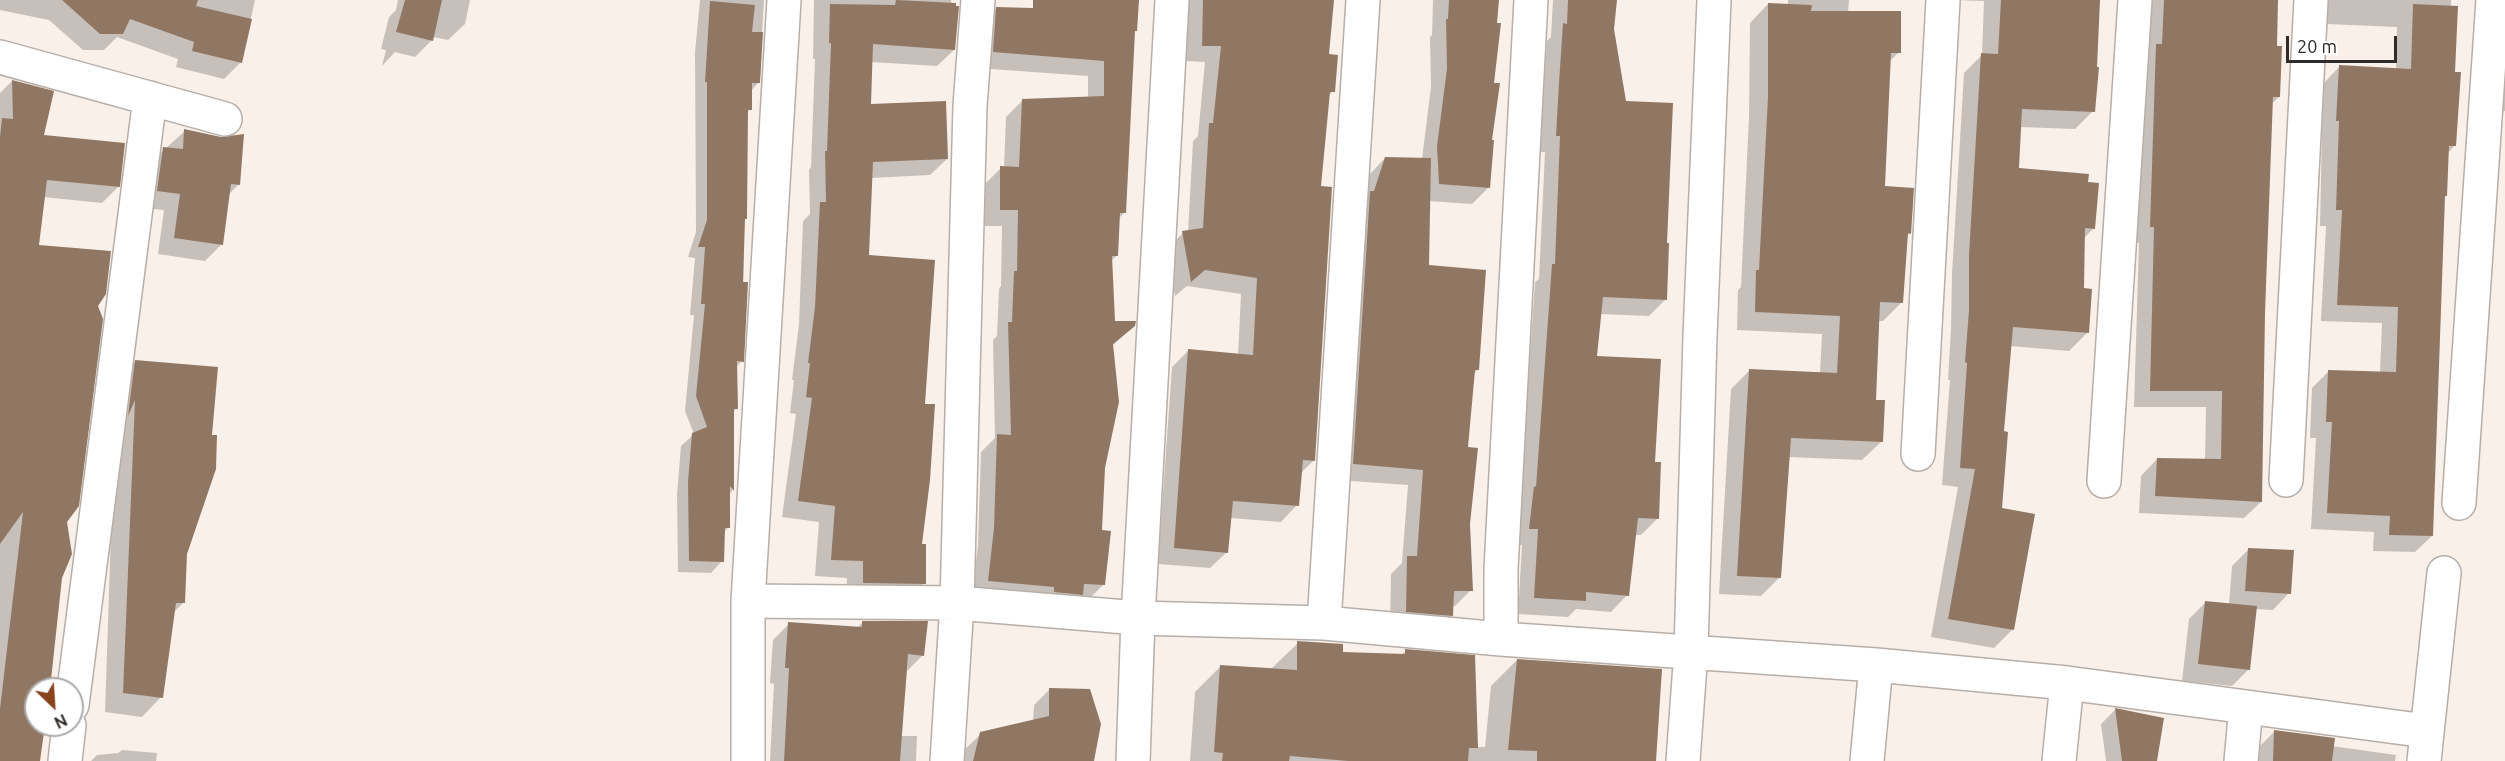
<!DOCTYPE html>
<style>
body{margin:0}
#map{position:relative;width:2505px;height:761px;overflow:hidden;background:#f9f0e9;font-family:Ubuntu,sans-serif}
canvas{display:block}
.north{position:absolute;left:24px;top:677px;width:60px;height:60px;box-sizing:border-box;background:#fff;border:2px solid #acaaa9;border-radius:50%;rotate:155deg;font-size:16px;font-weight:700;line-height:24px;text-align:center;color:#2f2b29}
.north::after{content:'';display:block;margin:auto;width:21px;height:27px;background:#88421c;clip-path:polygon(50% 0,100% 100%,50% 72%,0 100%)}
.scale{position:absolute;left:2286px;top:36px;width:111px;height:27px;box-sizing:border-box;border:3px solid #2f2b29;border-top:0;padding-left:8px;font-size:18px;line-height:21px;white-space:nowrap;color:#2f2b29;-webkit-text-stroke:4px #fff;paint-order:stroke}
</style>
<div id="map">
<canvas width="2505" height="761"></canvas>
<div class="north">N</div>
<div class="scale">20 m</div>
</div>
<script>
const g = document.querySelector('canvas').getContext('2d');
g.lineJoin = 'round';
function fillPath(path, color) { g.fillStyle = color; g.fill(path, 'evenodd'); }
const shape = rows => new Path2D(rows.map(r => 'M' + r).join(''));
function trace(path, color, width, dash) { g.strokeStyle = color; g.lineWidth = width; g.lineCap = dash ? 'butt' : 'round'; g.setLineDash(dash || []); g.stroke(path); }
fillPath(shape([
 [0,0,255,0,241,62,224,79,176,67,178,59,117,37,104,50,83,50,49,20,0,10],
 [398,0,470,0,465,24,448,40,433,37,432,40,415,57,395,52,382,66,386,50,381,49,389,17,396,10],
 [700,0,764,0,759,82,751,91,751,109,746,113,742,361,735,368,736,409,733,412,732,491,729,494,729,527,723,533,722,561,711,573,678,572,677,494,681,446,694,434,685,411,694,315,690,315,695,258,688,257,696,232,695,52],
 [814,0,951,0,954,50,937,66,871,62,869,106,947,159,930,175,871,178,868,256,923,405,920,545,924,583,908,600,846,600,847,578,815,576,819,522,782,517,796,414,790,413,794,380,792,380,799,324,803,221,810,214,809,170,811,167,815,59,813,59],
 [1181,0,1333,0,1327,55,1333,91,1328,96,1319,188,1314,460,1300,474,1297,505,1281,522,1230,518,1227,552,1210,568,1158,564,1172,367,1188,351,1238,355,1241,294,1187,286,1175,296,1167,249,1183,233,1188,232,1193,141,1198,136,1205,62,1186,61,1187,23],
 [1433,0,1498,0,1489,187,1472,204,1429,201,1428,267,1478,369,1473,375,1466,448,1471,590,1455,606,1452,606,1452,615,1436,632,1390,627,1391,574,1402,563,1408,485,1337,480,1361,202,1369,175,1385,158,1422,159,1431,87,1430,37,1432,35],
 [1553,0,1615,0,1612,29,1625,102,1665,245,1665,300,1649,316,1600,314,1596,357,1653,463,1657,519,1641,535,1634,535,1627,595,1611,612,1576,609,1568,617,1518,614,1522,545,1514,545,1520,503,1535,282,1539,279,1545,152,1540,152,1543,101,1547,41,1551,37],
 [1788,0,1849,0,1848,12,1899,52,1889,62,1884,187,1910,233,1906,237,1901,303,1883,321,1878,321,1875,401,1881,442,1862,460,1788,457,1779,578,1761,596,1719,594,1731,389,1750,370,1820,373,1822,334,1737,330,1738,290,1741,287,1749,116,1750,23,1768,4,1788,5],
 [1953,0,2099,0,2093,111,2075,129,2019,127,2017,169,2086,184,2094,228,2084,238,2082,290,2087,333,2069,351,2010,346,2003,433,2001,509,2033,515,2012,630,1994,648,1931,637,1958,487,1942,485,1950,380,1948,380,1951,329,1952,274,1964,73,1982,55,1984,1],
 [2149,0,2277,0,2275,47,2279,97,2271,104,2263,313,2261,502,2244,518,2139,513,2141,476,2157,459,2205,460,2206,407,2134,407,2139,243,2134,243],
 [2328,0,2451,0,2455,145,2448,153,2446,195,2444,197,2432,536,2415,552,2373,551,2374,532,2311,529,2316,438,2310,438,2312,388,2328,372,2380,373,2382,323,2321,321,2326,226,2320,226,2323,84,2339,67,2396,70,2397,27,2327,24],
 [997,8,1135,12,1124,213,1118,219,1117,255,1111,261,1114,322,1134,326,1112,346,1100,532,1103,585,1087,601,972,597,978,545,981,452,995,438,993,340,997,336,999,289,1001,286,1002,226,984,226,985,184,1001,168,1004,168,1006,117,1023,100,1088,98,1088,76,977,68,980,25],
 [2505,21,2505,111,2495,111],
 [12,81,53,93,42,136,118,187,102,203,43,197,38,246,96,306,65,522,48,689,36,689,36,725,43,725,38,761,0,761,0,93],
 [185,131,239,184,228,195,222,244,205,261,158,254,164,210,141,208,146,166],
 [136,361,186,554,184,602,173,613,161,697,142,717,105,712,116,381],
 [2249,549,2289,593,2273,610,2255,609,2249,669,2232,686,2182,681,2189,619,2206,602,2229,604,2232,566],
 [863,622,923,655,907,671,901,736,917,736,916,761,770,761,774,684,770,683,773,640,789,624,857,628],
 [1298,643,1342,654,1401,655,1406,651,1477,747,1485,747,1491,686,1517,660,1655,761,1190,761,1195,692,1221,666,1272,668],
 [1049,690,1092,761,962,761,964,750,981,734,1033,722,1034,705],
 [2115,710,2162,720,2155,761,2106,761,2101,724],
 [2275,731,2332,746,2396,755,2395,761,2254,761,2254,752],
 [122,750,157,753,156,761,91,761,97,755,118,753]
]), '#0003');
fillPath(shape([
 [62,0,198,0,196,6,252,19,242,63,192,51,194,42,130,19,123,34,100,34],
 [405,0,442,0,433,41,396,32],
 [896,0,956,3,956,6,959,6,955,50,873,44,871,104,946,101,948,159,873,162,869,255,935,260,925,404,935,404,930,480,922,544,926,544,926,584,863,583,863,561,831,560,835,506,798,501,812,398,806,397,810,363,808,363,815,307,820,202,826,202,825,151,827,151,831,43,829,43,830,4,895,5],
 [1033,0,1139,0,1137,31,1135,31,1126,213,1120,213,1118,256,1112,256,1115,321,1136,321,1135,326,1113,344,1119,402,1105,468,1102,530,1111,531,1105,585,1084,584,1083,595,1054,592,1054,587,988,581,994,528,997,434,1011,435,1008,322,1012,322,1014,271,1017,271,1018,210,1000,210,1000,166,1019,167,1022,99,1104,96,1104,61,993,52,996,7,1033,8],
 [1203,0,1334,0,1329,54,1338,55,1335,92,1330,92,1321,186,1332,187,1315,461,1303,460,1299,506,1233,501,1228,553,1174,548,1188,349,1253,355,1257,278,1205,270,1191,282,1182,231,1203,228,1209,123,1213,123,1221,46,1202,46],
 [1449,0,1499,0,1497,23,1501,23,1494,83,1500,83,1492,140,1494,140,1490,188,1439,184,1437,146,1447,69,1446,19,1448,19],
 [1568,0,1617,0,1614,29,1626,101,1673,103,1667,243,1669,243,1667,300,1603,297,1597,356,1661,359,1655,462,1661,462,1659,519,1638,518,1629,596,1586,592,1586,601,1534,598,1538,529,1529,529,1534,486,1536,487,1552,264,1555,264,1560,136,1556,136,1559,83,1563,23,1567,24],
 [2001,0,2100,0,2097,67,2099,67,2095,112,2022,109,2019,168,2089,174,2088,182,2099,183,2095,229,2085,228,2084,288,2092,289,2089,333,2013,327,2004,431,2008,432,2002,508,2035,514,2014,630,1948,619,1975,469,1960,468,1967,363,1965,362,1969,310,1969,255,1981,53,1998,54],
 [2164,0,2278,0,2277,46,2282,46,2280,97,2273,97,2265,313,2262,502,2155,496,2157,458,2221,459,2222,395,2222,391,2150,391,2154,227,2150,227,2156,44,2162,44],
 [710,1,755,5,752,32,763,32,760,83,752,83,752,110,748,110,747,219,745,219,743,282,748,282,744,362,737,361,738,409,734,409,734,491,730,486,730,528,725,528,724,562,689,561,688,482,692,433,707,427,696,396,705,304,701,304,705,247,698,247,707,220,707,82,705,82],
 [1768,3,1812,5,1811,11,1901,11,1901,53,1891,53,1885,186,1914,188,1911,234,1908,233,1903,303,1880,302,1876,400,1885,400,1883,442,1791,438,1781,578,1737,576,1749,369,1837,373,1840,316,1755,312,1756,270,1759,270,1768,97],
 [2413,4,2458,6,2455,72,2461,72,2456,146,2449,146,2447,196,2445,196,2433,536,2389,535,2390,516,2327,513,2332,422,2326,422,2328,370,2396,372,2398,307,2337,305,2342,210,2336,210,2339,121,2336,121,2339,65,2411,69],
 [12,80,54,91,44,135,125,143,120,187,47,180,39,245,111,251,106,294,98,306,103,319,79,506,67,522,72,554,62,578,50,689,36,689,36,725,45,725,40,761,0,761,0,709,23,512,0,544,0,137,2,118,13,119],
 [184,129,221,137,244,134,240,185,231,184,223,245,174,238,180,194,157,191,163,147,183,149],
 [1385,157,1431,158,1429,265,1486,270,1479,370,1475,370,1468,447,1478,448,1470,524,1473,591,1454,591,1453,616,1406,612,1407,556,1417,556,1423,470,1353,464,1370,191,1374,191],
 [135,360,218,367,212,435,217,435,216,469,187,554,185,603,176,603,163,698,123,693,135,400,128,416],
 [2248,548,2294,550,2291,594,2245,591],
 [2205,601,2257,606,2250,670,2198,664],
 [862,621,928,621,924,656,908,654,900,761,784,761,789,668,785,668,788,622,862,627],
 [1297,641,1343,644,1343,652,1405,654,1405,649,1475,655,1478,748,1469,748,1468,761,1348,761,1290,756,1289,761,1222,761,1223,753,1214,752,1220,665,1297,670],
 [1517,659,1662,669,1656,761,1537,761,1537,751,1508,750],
 [1049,688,1090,689,1101,724,1094,761,973,761,980,732,1049,716],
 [2115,708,2164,718,2157,761,2122,761],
 [2274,730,2335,738,2332,761,2273,761]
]), '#907764');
const minor = shape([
 [0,57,225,119],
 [1918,454,1943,0],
 [2286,480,2311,0],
 [2104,481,2135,0],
 [2459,503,2493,0],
 [748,601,957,603,1138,618,1324,623,1501,639,1876,665,2067,683,2426,731],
 [1324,623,1363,0],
 [1501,639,1501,569,1531,0],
 [72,705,150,98],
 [65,761,69,725],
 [748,761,748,601,784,0],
 [947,761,957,603,970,106,978,0],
 [1133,761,1138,618,1172,0],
 [1683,761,1691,651,1700,336,1714,0],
 [1867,761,1876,665],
 [2059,761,2067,683],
 [2241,761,2246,707],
 [2424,761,2444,573]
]);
trace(minor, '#b7aea8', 36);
trace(minor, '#fff', 33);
</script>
